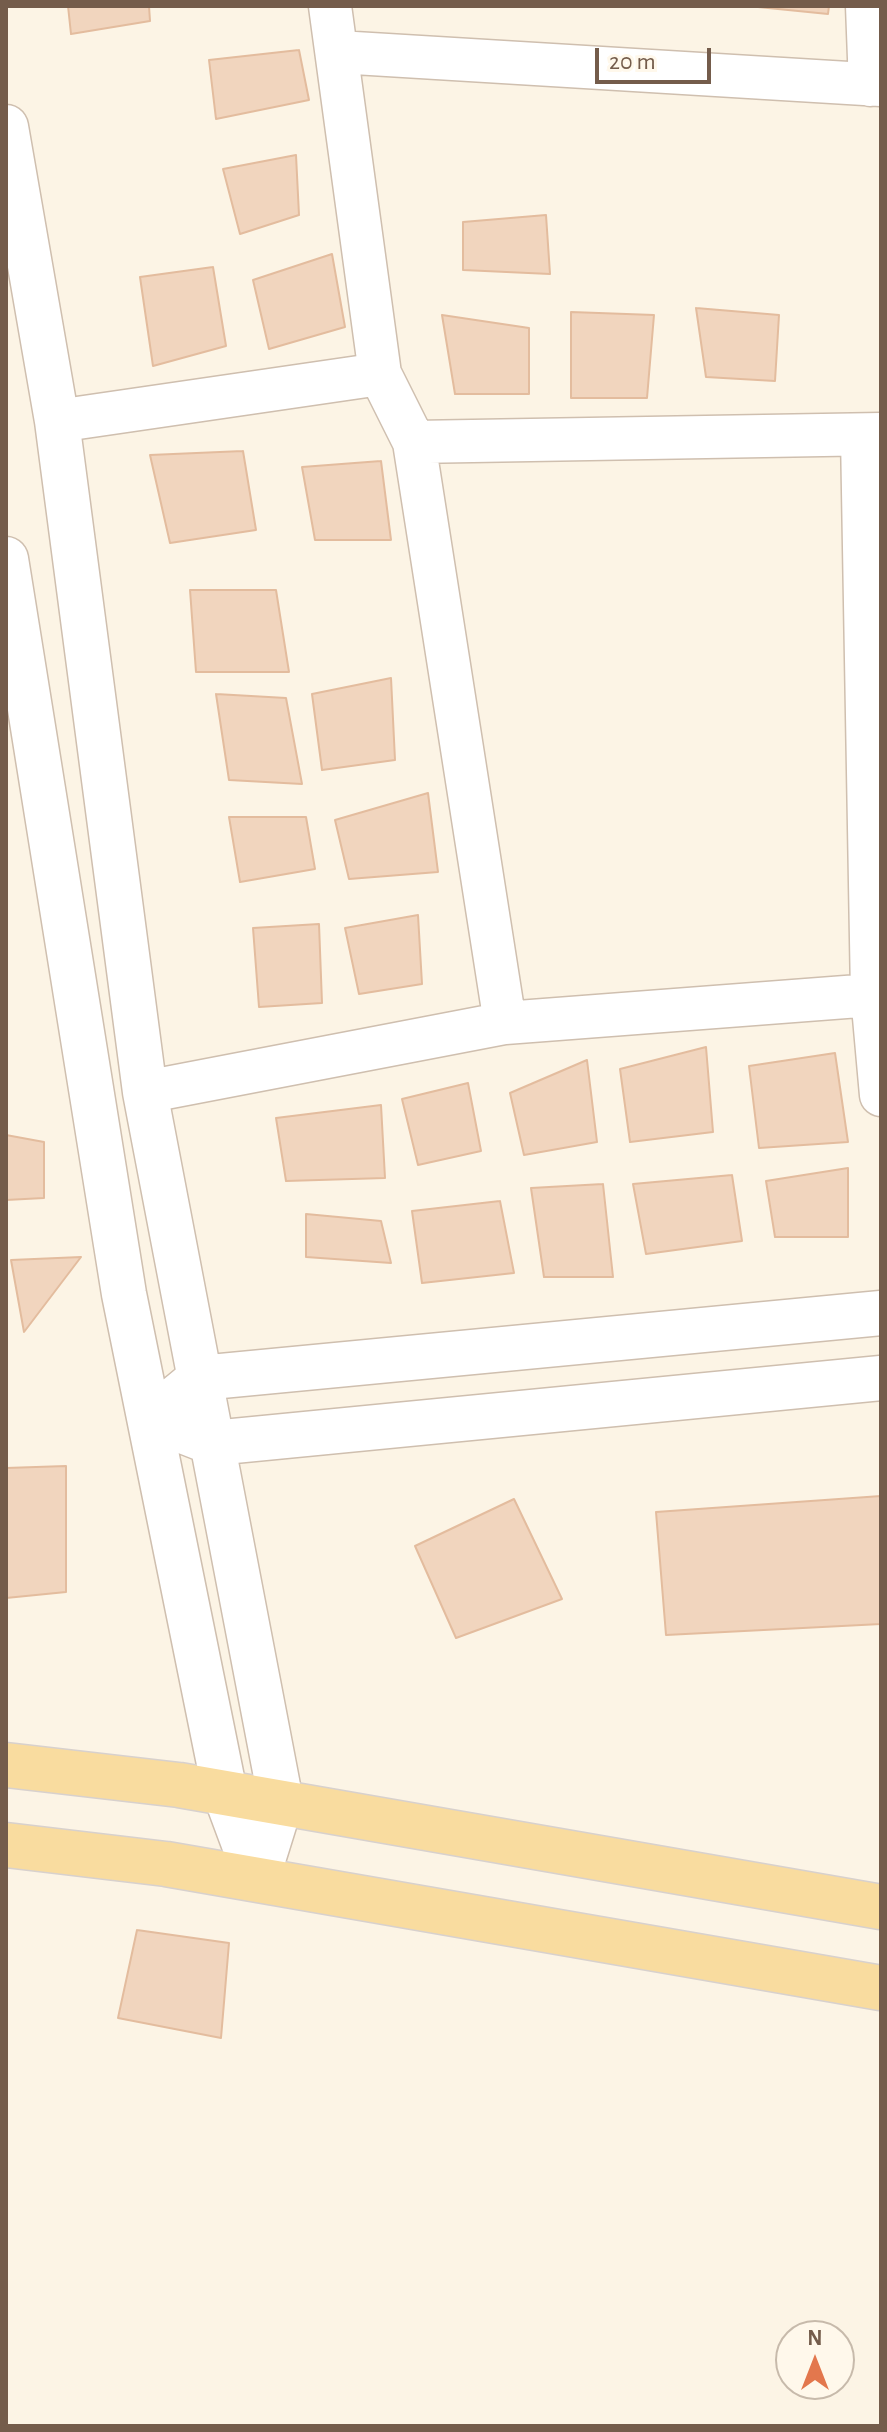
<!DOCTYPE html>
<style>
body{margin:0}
#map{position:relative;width:887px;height:2432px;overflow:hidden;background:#fcf4e5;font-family:"Alegreya Sans",sans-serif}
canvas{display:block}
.frame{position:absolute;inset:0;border:8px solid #745c4b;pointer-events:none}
.north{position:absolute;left:775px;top:2320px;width:80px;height:80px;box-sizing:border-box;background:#fff8eb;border:2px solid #c7baab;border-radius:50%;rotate:0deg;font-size:22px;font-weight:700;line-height:32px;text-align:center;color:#745c4b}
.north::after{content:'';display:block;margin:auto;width:28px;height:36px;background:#e3774d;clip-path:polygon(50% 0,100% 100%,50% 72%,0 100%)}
.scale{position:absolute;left:595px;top:48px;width:116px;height:36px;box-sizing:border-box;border:4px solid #745c4b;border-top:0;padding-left:10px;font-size:24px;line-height:28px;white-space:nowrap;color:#745c4b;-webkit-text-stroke:6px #fff8eb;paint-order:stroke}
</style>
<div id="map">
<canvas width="887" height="2432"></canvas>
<div class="frame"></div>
<div class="north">N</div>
<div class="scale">20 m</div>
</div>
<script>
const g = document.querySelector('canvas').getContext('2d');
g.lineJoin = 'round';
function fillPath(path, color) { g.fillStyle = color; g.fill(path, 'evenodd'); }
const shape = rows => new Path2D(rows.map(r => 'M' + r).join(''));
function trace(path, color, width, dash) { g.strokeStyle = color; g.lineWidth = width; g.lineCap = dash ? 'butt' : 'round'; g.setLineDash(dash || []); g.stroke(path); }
const building = shape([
 [68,6,149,6,150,21,71,34,68,6],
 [748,6,829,6,828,14,748,6],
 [299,50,309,100,216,119,209,60,299,50],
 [296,155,299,215,240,234,223,169,296,155],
 [546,215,550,274,463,270,463,222,546,215],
 [332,254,345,327,269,349,253,280,332,254],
 [213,267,226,346,153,366,140,277,213,267],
 [696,308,779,315,775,381,706,377,696,308],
 [571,312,654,315,647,398,571,398,571,312],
 [442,315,529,328,529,394,455,394,442,315],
 [243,451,256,530,170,543,150,455,243,451],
 [381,461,391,540,315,540,302,467,381,461],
 [190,590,276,590,289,672,196,672,190,590],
 [391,678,395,760,322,770,312,694,391,678],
 [216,694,286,698,302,784,229,780,216,694],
 [428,793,438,872,349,879,335,820,428,793],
 [229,817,306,817,315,869,240,882,229,817],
 [418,915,422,984,359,994,345,928,418,915],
 [319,924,322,1003,259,1007,253,928,319,924],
 [706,1047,713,1132,630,1142,620,1069,706,1047],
 [835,1053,848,1142,759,1148,749,1066,835,1053],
 [587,1060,597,1142,524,1155,510,1093,587,1060],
 [468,1083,481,1151,418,1165,402,1099,468,1083],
 [381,1105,385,1178,286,1181,276,1118,381,1105],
 [6,1135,44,1142,44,1198,6,1200,6,1135],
 [848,1168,848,1237,775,1237,766,1181,848,1168],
 [732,1175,742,1241,646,1254,633,1184,732,1175],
 [603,1184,613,1277,544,1277,531,1188,603,1184],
 [500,1201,514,1273,422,1283,412,1211,500,1201],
 [306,1214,381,1221,391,1263,306,1257,306,1214],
 [81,1257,24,1332,11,1260,81,1257],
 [66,1466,66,1592,6,1598,6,1468,66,1466],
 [881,1496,881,1624,666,1635,656,1512,881,1496],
 [514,1499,562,1599,456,1638,415,1546,514,1499],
 [137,1930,229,1943,221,2038,118,2018,137,1930]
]);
fillPath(building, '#f1d5be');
trace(building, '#e3bc9e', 2);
const minor = shape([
 [330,6,380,374,414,442,505,1023],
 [867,6,870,85],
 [338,52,881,85],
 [57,421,380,374],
 [862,435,872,995,881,1095],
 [414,442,881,434],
 [145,1092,505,1023,872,995]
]);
const tertiary = shape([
 [6,127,57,421,145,1092,281,1802,257,1879],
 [6,559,124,1294,225,1793,257,1879],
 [177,1397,200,1378,881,1313],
 [185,1432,213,1443,881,1378]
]);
const primary = shape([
 [6,1765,179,1785,881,1907],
 [6,1845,166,1864,881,1988]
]);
trace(minor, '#cfbfaf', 45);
trace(tertiary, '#cfbfaf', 47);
trace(primary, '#d8d1cd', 47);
trace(minor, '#fff', 42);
trace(tertiary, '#fff', 44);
trace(primary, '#f9dc9f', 44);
</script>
